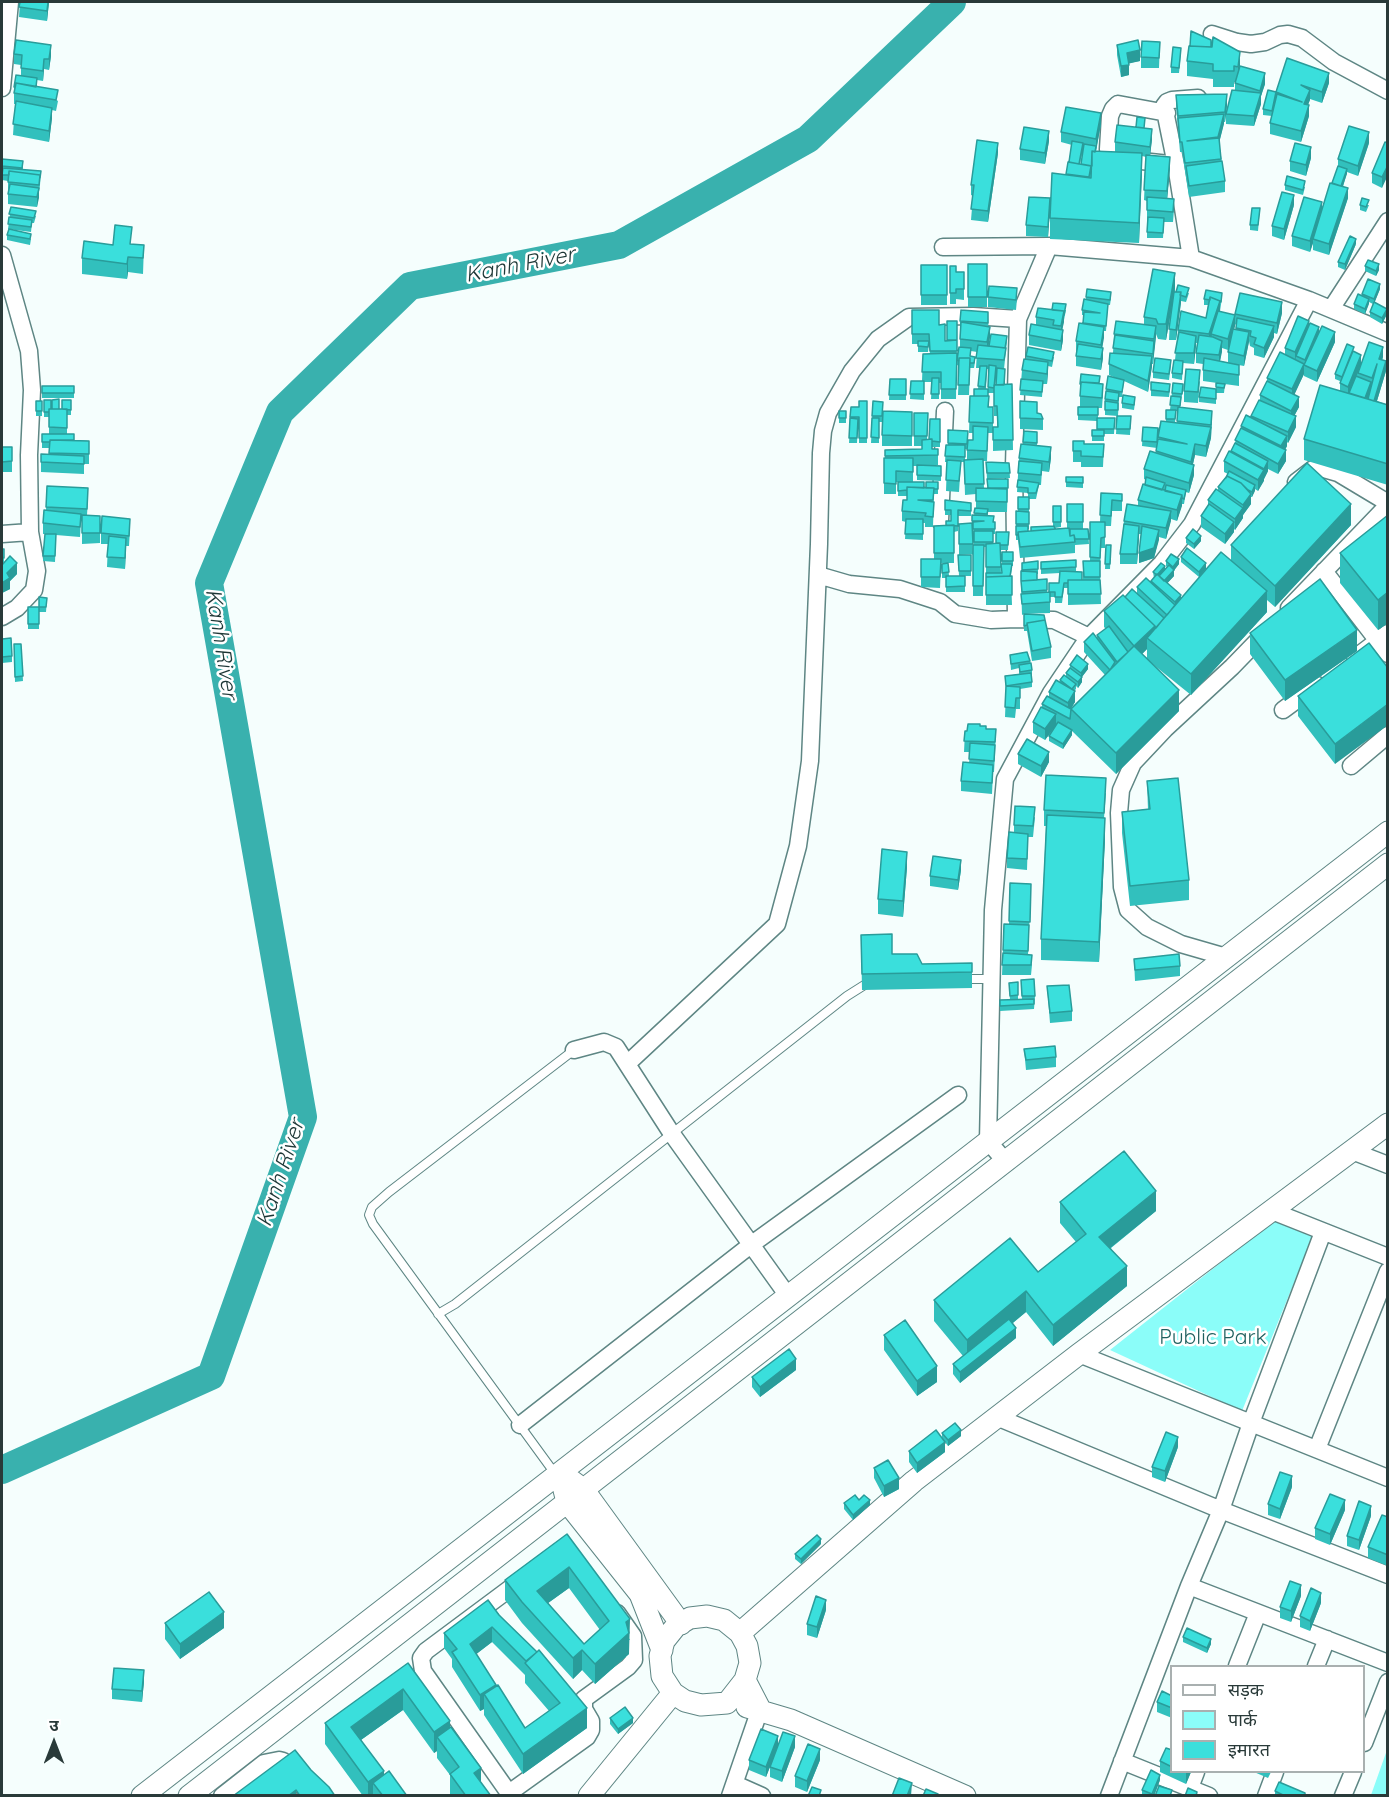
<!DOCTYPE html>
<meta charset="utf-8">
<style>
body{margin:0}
#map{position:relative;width:1389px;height:1797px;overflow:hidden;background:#f5fefd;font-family:Quicksand,"Noto Sans Devanagari",sans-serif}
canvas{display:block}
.frame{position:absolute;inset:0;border:3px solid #293a39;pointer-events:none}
.legend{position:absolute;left:1170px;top:1665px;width:195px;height:108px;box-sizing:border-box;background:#fff;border:2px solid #a9b0b0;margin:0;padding:8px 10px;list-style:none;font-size:18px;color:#293a39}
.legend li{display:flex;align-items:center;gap:12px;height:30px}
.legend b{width:30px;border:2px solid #a9b0b0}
.north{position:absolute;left:24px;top:1713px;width:60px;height:60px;-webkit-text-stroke:4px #fff;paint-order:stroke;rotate:0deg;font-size:16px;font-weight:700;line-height:24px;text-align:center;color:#293a39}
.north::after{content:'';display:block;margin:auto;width:21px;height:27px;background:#293a39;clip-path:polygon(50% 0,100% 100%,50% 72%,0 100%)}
</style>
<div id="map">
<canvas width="1389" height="1797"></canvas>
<div class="frame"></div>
<ul class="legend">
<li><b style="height:8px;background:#fff"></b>सड़क</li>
<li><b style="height:16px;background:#8bfdf9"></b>पार्क</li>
<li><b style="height:16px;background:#3adfdc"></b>इमारत</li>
</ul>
<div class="north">उ</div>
</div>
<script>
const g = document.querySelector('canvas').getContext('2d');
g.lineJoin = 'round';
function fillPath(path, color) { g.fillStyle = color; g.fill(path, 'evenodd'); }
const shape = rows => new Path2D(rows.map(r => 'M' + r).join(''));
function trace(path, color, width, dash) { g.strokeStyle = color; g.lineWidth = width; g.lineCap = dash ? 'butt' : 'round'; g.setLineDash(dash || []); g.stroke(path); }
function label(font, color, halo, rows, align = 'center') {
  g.font = font + ' Quicksand,sans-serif'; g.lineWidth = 5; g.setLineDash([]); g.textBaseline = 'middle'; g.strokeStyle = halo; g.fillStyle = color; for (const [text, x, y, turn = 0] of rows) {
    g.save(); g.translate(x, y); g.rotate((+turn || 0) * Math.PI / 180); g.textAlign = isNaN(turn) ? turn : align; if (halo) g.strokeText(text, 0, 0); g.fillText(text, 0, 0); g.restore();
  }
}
fillPath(shape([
 [1276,1219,1315,1231,1242,1411,1110,1350],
 [1387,1750,1387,1795,1371,1795]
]), '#8bfdf9');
trace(shape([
 [2,1470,211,1376,303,1117,209,583,280,412,410,286,619,245,808,139,952,2]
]), '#39b1ae', 28);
const service = shape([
 [962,979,992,979],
 [438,1314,455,1304,847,996,866,984,871,983],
 [556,1475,373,1224,369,1215,372,1207,389,1192,574,1050]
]);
const minor = shape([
 [1212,34,1237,42,1251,44,1265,42,1280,35,1288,34,1302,38,1334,62,1388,91],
 [2,88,10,2],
 [1167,113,1118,104,1113,109,1110,116,1108,149,1109,154,1114,158,1169,164],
 [1049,246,1018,319,1014,466,1016,619,1054,620,1089,637],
 [943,247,1049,246,1191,258,1309,300,1388,333],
 [2,255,29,351,32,390,29,455,30,532,37,571,34,590,17,608,2,617],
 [1191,258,1176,165,1164,106,1167,102,1172,100,1198,98],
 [1331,309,1388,221],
 [1296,482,1313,469,1324,469,1338,473,1388,503],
 [940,521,945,411],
 [2,534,30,532],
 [1324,571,1388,654],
 [818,575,849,584,900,589,940,602,955,614,991,620,1016,619],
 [1289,608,1388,505],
 [1355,658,1388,633],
 [1283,710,1317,685],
 [1351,766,1388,735],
 [1226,957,1181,944,1147,927,1128,910,1122,887,1119,813,1121,790,1133,763,1165,729,1232,667,1265,633],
 [574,1050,604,1042,616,1047,672,1134,788,1296],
 [627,1064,777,924,798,846,810,761,819,544,821,453,823,431,828,413,852,371,878,339,909,317,973,316,1018,319],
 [1352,1151,1388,1165],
 [1005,1161,988,1141,993,910,1005,779,1051,693,1088,638,1162,563,1192,524,1309,300],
 [1272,1211,1388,1257],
 [1079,1354,1388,1478],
 [999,1418,1221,1510,1388,1575],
 [520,1425,752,1244,958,1095],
 [1317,1449,1388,1271],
 [1189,1586,1388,1663],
 [1237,1666,1258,1613],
 [1316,1666,1327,1639],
 [1364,1743,1388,1682],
 [1122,1761,1209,1796],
 [735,1784,762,1796],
 [1190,1788,1196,1772],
 [509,1793,587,1737,591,1730,591,1721,584,1709,584,1699,628,1667,634,1660,633,1636,617,1613],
 [222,1796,264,1763,279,1760,283,1761,310,1796],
 [511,1796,423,1671,421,1658,426,1651,524,1578],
 [730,1796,760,1709],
 [1109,1796,1189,1586,1221,1510,1251,1423,1323,1232],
 [1266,1796,1275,1772],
 [1343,1796,1353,1772]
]);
const tertiary = shape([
 [572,1481,583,1489,681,1624],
 [564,1490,567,1502,640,1594,662,1650],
 [740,1633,914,1481,1079,1354,1388,1124],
 [745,1680,727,1703,701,1705,685,1701,673,1693,662,1676,660,1656,664,1641,676,1626,690,1618,707,1616,724,1620,740,1633,747,1646,750,1663,745,1680,760,1709],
 [747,1707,791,1720,965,1796],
 [142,1796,1388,832],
 [189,1796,1388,864],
 [589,1796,673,1693]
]);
trace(service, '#5e8684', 10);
trace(minor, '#5e8684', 19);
trace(tertiary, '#5e8684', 23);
trace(service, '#fff', 8);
trace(minor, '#fff', 16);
trace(tertiary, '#fff', 21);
fillPath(shape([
 [20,2,49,2,47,21,19,17],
 [1213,37,1239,69,1265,84,1261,96,1261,104,1254,126,1226,124,1226,115,1225,122,1224,122,1219,143,1225,181,1225,192,1189,197,1182,152,1180,152,1176,105,1176,95,1227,105,1226,113,1235,90,1235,82,1234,82,1234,87,1213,87,1213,79,1187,76,1187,61,1212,47],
 [1160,42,1159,68,1141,68,1141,57],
 [1117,45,1140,61,1129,63,1129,75,1121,77,1117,55],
 [1181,53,1179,73,1171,73,1171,67],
 [14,54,51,56,49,70,44,69,43,81,37,80,37,87,58,101,56,111,52,110,52,118,49,142,13,135,15,104,14,104,14,87,21,76,21,65,14,64],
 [1329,83,1322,103,1310,99,1308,105,1309,116,1301,142,1270,134,1270,123,1272,116,1263,115,1263,109,1276,92],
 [1101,124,1096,152,1115,152,1115,142,1145,128,1152,139,1150,155,1170,167,1167,198,1174,209,1173,222,1164,222,1163,238,1147,238,1147,201,1144,200,1146,157,1142,156,1139,243,1050,239,1050,218,1066,174,1072,145,1061,142,1061,132],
 [1083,147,1081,164,1080,164],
 [1049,141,1045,164,1020,160,1020,149],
 [1385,142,1382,188,1372,183,1372,173],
 [1369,143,1358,176,1347,172,1343,187,1348,198,1329,255,1313,250,1313,243,1310,252,1292,246,1292,236,1322,208,1338,167,1338,159],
 [998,153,988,222,971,220,973,196,971,195,971,185],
 [1311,158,1306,176,1290,171,1290,161],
 [2,159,23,161,23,170,41,171,40,185,37,207,8,204,8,181,2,180],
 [1285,185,1305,187,1303,195,1285,190],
 [1294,205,1284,240,1272,236,1272,226],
 [1360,205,1369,205,1366,212,1360,210],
 [11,207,36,216,34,223,32,223,31,232,8,229],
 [1260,208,1258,231,1250,230,1250,225],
 [1050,209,1048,237,1026,236,1026,225],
 [7,235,31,239,30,245,7,240],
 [132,244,144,245,143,274,128,272,127,279,82,274,82,258,113,245],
 [1356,244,1345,270,1338,267,1338,262],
 [968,264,987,264,987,307,968,307],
 [921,265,947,265,947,305,921,305],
 [950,266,956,272,964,272,964,300,956,299,956,304,950,304],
 [1365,266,1379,270,1376,276,1365,271],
 [1175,289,1175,292,1189,293,1186,302,1181,301,1176,340,1169,340,1170,318,1166,340,1158,339,1156,334,1154,352,1153,364,1152,364,1148,392,1124,381,1122,397,1119,397,1118,416,1105,415,1105,399,1108,376,1118,379,1109,375,1109,364,1113,353,1114,334,1144,325,1144,317],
 [1380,289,1374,303,1387,314,1382,324,1370,317,1370,312,1373,304,1369,302,1365,314,1354,309,1354,304,1362,295,1362,294],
 [988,297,1017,299,1016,310,988,307],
 [1086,297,1111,298,1110,305,1108,305,1106,331,1104,331,1102,348,1103,358,1101,370,1076,366,1076,341,1083,324,1084,315,1082,315,1082,310,1086,300],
 [1222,298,1220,311,1235,326,1234,329,1236,329,1236,325,1235,324,1235,314,1282,313,1277,334,1274,333,1274,337,1264,358,1254,355,1254,348,1250,346,1249,341,1244,366,1228,363,1228,352,1232,335,1228,350,1222,348,1220,361,1239,365,1239,386,1203,381,1203,364,1196,363,1196,353,1197,343,1196,343,1194,364,1183,363,1182,380,1172,378,1172,373,1175,360,1178,330,1206,318,1208,305,1204,305,1204,299],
 [912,310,939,325,945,341,947,340,957,321,956,399,941,399,941,383,939,383,939,399,931,399,932,382,924,382,924,400,910,399,911,381,922,381,923,354,930,354,929,344,928,352,918,352,918,344,912,344],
 [1052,310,1066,310,1062,330,1063,340,1061,351,1029,345,1029,335,1036,325,1036,317],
 [988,312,989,346,1007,341,1004,369,1005,385,1012,384,1013,450,993,451,993,427,997,427,997,416,994,416,994,393,988,393,989,407,993,407,993,433,988,433,987,461,983,461,984,488,987,488,1008,479,1007,512,988,512,988,516,994,522,995,522,995,534,993,534,993,543,996,543,1009,532,1008,550,1000,550,1001,573,1002,573,1002,552,1013,552,1013,566,1012,566,1011,576,1012,605,986,605,986,547,984,547,983,596,973,596,973,545,974,545,973,526,972,526,973,554,959,555,959,524,972,524,972,515,974,515,976,508,976,494,965,495,964,462,961,462,959,492,946,491,947,462,945,462,946,445,948,445,948,430,968,440,973,440,973,433,969,433,970,396,974,396,978,389,980,368,976,368,977,352,971,351,970,356,975,362,974,368,970,368,969,395,958,395,959,366,957,365,957,360,960,347,960,321],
 [987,369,989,369,988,389,986,389],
 [996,370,996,385,995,385],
 [965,449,967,449,967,460,965,460],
 [1309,326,1335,342,1317,382,1304,376,1304,370,1304,374,1294,394,1299,407,1294,416,1296,427,1288,443,1287,442,1287,446,1285,450,1286,461,1278,474,1268,469,1268,471,1258,491,1255,489,1252,497,1251,497,1251,504,1243,515,1243,518,1235,530,1234,529,1234,532,1225,544,1201,527,1201,516,1208,506,1208,500,1218,490,1218,487,1228,474,1224,472,1224,461,1231,452,1241,428,1241,426,1251,417,1260,400,1260,395,1267,381,1267,378,1285,355,1285,348],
 [1354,352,1361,363,1383,357,1382,360,1386,371,1377,401,1388,405,1388,485,1304,460,1304,439,1340,390,1340,381,1335,379,1335,374],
 [1026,356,1054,357,1052,367,1048,366,1047,384,1043,384,1042,397,1020,395,1022,370,1026,359],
 [1171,365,1169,380,1153,378,1153,372],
 [890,379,906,379,906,400,889,400],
 [1200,381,1198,403,1184,402,1184,391],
 [1151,382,1170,389,1169,397,1151,396],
 [1100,383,1103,394,1102,408,1098,408,1098,418,1115,418,1114,434,1104,434,1104,441,1092,441,1092,430,1097,430,1097,421,1078,420,1078,407,1080,406,1080,384],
 [1173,383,1183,389,1180,407,1212,421,1211,438,1206,457,1195,455,1193,464,1194,475,1189,493,1186,492,1184,504,1182,504,1177,521,1171,519,1166,539,1159,537,1154,558,1139,563,1141,534,1139,534,1137,564,1120,564,1120,554,1124,521,1138,506,1138,500,1145,485,1146,480,1144,479,1144,469,1156,453,1161,421,1166,422,1166,410,1170,410],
 [1176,411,1178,411,1177,423,1175,423],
 [1216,383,1225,384,1224,393,1216,393,1216,404,1199,402,1199,397,1216,389],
 [42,386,74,386,74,398,42,398],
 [44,400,51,409,62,409,71,400,71,415,67,415,67,434,74,440,89,441,89,464,84,464,84,474,41,472,41,454,49,454,49,448,42,448,42,434,49,434,49,417,44,417],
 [36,401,42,401,42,416,36,416],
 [867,401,867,443,859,443,859,423,858,423,857,443,849,443,851,407,859,407],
 [873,401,883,411,912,412,912,446,882,446,882,422,879,422,879,443,871,443],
 [1020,401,1037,413,1043,419,1043,430,1020,429],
 [1135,402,1134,410,1122,408,1122,403],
 [839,411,846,411,846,423,839,423],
 [914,413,928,413,927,440,929,439,940,419,940,447,932,447,932,449,938,449,938,465,927,466,941,466,941,481,917,480,917,466,913,466,913,482,926,488,938,482,938,494,934,494,933,527,925,527,925,523,923,523,923,540,905,539,906,522,902,521,902,511,907,500,907,496,898,496,898,482,896,482,896,494,884,494,884,458,885,458,885,450,922,449,922,446,914,446],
 [1117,416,1131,416,1130,435,1116,434],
 [1143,427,1158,428,1157,448,1142,446],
 [1024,431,1037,432,1037,446,1051,458,1049,472,1042,471,1041,485,1039,485,1036,499,1029,499,1029,529,1028,529,1028,531,1053,526,1053,506,1061,506,1061,527,1055,528,1055,529,1067,528,1067,504,1083,504,1083,529,1088,529,1089,544,1075,545,1075,553,1020,558,1018,540,1016,540,1016,511,1018,511,1018,497,1028,497,1028,493,1017,492,1019,458,1023,444],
 [1073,441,1084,444,1104,444,1103,467,1081,467,1081,462,1073,462],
 [2,447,12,447,12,472,2,472],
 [986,462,1009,463,1010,478,987,479],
 [1066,477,1083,477,1083,488,1066,487],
 [47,486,88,499,87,515,100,516,100,543,82,544,82,520,81,520,80,537,56,535,55,562,43,561,45,534,43,534,43,523,46,510],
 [1101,493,1122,494,1122,511,1112,511,1111,526,1105,526,1105,548,1101,548,1100,568,1101,604,1068,605,1068,588,1064,588,1062,603,1055,603,1055,597,1050,597,1050,613,1026,614,1051,647,1051,658,1032,661,1027,631,1024,631,1024,614,1022,615,1021,581,1022,571,1022,563,1038,561,1038,574,1037,574,1037,580,1047,579,1047,592,1049,592,1059,583,1060,573,1041,574,1041,562,1076,560,1076,572,1082,580,1083,580,1083,561,1090,561,1090,522,1100,522],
 [945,500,971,509,971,516,958,516,958,531,954,532,954,563,941,563,940,588,921,587,921,559,934,559,934,526,946,525,951,521,951,515,945,515],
 [1388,515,1388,623,1378,630,1340,583,1340,553],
 [1351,525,1275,607,1267,600,1267,612,1191,695,1150,662,1179,711,1116,774,1072,731,1072,735,1063,749,1049,741,1049,736,1055,727,1045,740,1033,733,1033,722,1042,707,1042,704,1049,697,1049,692,1060,682,1060,680,1066,676,1066,673,1070,668,1070,665,1088,669,1082,677,1082,682,1078,688,1076,686,1076,689,1074,691,1075,702,1071,708,1105,675,1084,652,1084,642,1097,638,1097,635,1106,629,1104,627,1104,611,1125,597,1137,593,1137,587,1151,583,1151,581,1154,578,1153,572,1165,570,1167,567,1166,566,1166,561,1179,564,1174,570,1174,576,1167,583,1181,599,1231,561,1231,545],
 [1147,649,1147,658,1142,654],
 [130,529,129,546,126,546,125,569,107,567,108,544,101,544,101,533],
 [1186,538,1201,541,1194,549,1186,543],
 [1106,545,1111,545,1110,569,1105,569],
 [2,549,4,549,4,563,17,574,10,581,10,589,2,593,2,565,4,563,2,563],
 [958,555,971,555,971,576,964,576,965,576,965,592,946,592,946,578,942,578,942,564,948,563,949,576,959,576],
 [1181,557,1206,569,1199,577,1181,562],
 [47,598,46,612,39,612,39,629,28,629,28,607,39,607],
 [1250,633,1357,651,1285,701,1250,654],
 [2,639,12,656,12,662,2,663],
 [1369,643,1335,764,1298,716,1298,696],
 [14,644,21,644,23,681,15,682],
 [1010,655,1030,661,1032,670,1032,687,1020,689,1020,709,1016,709,1015,718,1005,717,1006,690,1005,676,1019,674,1019,668,1011,670],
 [980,726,986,729,996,729,995,755,994,772,993,772,992,794,961,791,961,781,969,763,970,752,964,752,965,731,967,731],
 [1018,754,1049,762,1041,777,1018,764],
 [1147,781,1189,880,1189,900,1130,906,1122,833,1122,812,1148,810],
 [1106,793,1104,818,1105,839,1099,962,1041,960,1041,939,1046,826,1044,826,1044,810],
 [1035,817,1033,837,1028,837,1027,870,1007,868,1007,858,1014,832,1014,825],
 [907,867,903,917,878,914,878,899],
 [961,870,958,890,930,886,930,876],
 [1010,883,1031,884,1028,955,1032,965,1031,975,1002,975,1004,924,1009,924],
 [861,935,892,954,922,964,972,963,972,988,862,990],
 [1134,959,1180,966,1180,976,1135,981],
 [1021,980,1035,996,1034,1009,1000,1011,1000,1000,1010,1000,1009,983,1018,982,1018,1000,1022,1000],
 [1047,986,1072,1011,1072,1021,1050,1023],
 [1024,1049,1056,1057,1056,1067,1026,1070],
 [1060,1202,1156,1211,1111,1248,1127,1286,1053,1346,1026,1312,1013,1323,1016,1338,960,1383,953,1374,953,1364,963,1356,934,1321,934,1300,1038,1272,1076,1242,1060,1223],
 [884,1335,937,1382,917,1396,884,1350],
 [796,1370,760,1397,752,1387,752,1377],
 [942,1433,961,1436,948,1446,945,1442,945,1452,917,1473,909,1462,909,1451,942,1437],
 [1178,1447,1165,1482,1152,1477,1152,1467],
 [874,1468,899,1489,884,1497,874,1478],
 [1292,1487,1280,1519,1268,1515,1268,1504],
 [844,1503,870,1505,853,1520,844,1509],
 [1345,1510,1330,1545,1315,1539,1315,1528],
 [1371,1516,1359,1550,1347,1546,1347,1536],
 [1388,1517,1388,1566,1368,1558,1368,1547],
 [567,1534,630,1640,629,1640,629,1654,595,1684,582,1670,573,1679,522,1623,505,1600,505,1580],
 [569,1588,600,1630,584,1644,548,1603],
 [821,1544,801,1564,795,1559,795,1554],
 [1301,1596,1291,1622,1280,1618,1280,1607],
 [488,1600,587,1728,523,1774,484,1715,484,1709,480,1711,452,1667,452,1659,444,1648,444,1633],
 [492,1642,525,1675,525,1683,549,1711,525,1728,496,1685,476,1654],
 [1321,1603,1310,1631,1300,1627,1300,1616],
 [826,1610,817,1638,807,1635,807,1624],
 [165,1623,224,1628,180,1659,165,1639],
 [1183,1637,1211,1644,1207,1653,1183,1642],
 [408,1663,450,1727,481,1782,491,1796,451,1796,450,1794,450,1775,437,1758,437,1751,434,1753,403,1710,361,1740,384,1775,407,1796,363,1796,325,1744,325,1723],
 [144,1681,142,1702,112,1699,112,1689],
 [1172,1696,1172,1718,1157,1712,1157,1702],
 [610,1718,633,1723,618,1734,610,1724],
 [778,1745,795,1747,782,1782,770,1777,770,1767,766,1777,749,1770,749,1760],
 [1172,1750,1172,1772,1191,1772,1186,1784,1160,1772,1160,1761],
 [820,1760,807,1792,795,1787,795,1776],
 [1254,1772,1271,1772,1268,1778],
 [1160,1780,1154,1796,1142,1796,1142,1790],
 [1275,1791,1305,1796,1275,1796]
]), '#32c0bd');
fillPath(shape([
 [48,2,49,2,47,21,47,11],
 [51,45,51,56,49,70,49,59],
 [1140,50,1140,61,1127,64,1127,53],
 [1240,52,1240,67,1238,82,1238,67],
 [44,59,44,69,43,81,43,71],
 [1129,65,1129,75,1121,77,1121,66],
 [1265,73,1265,84,1261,96,1261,104,1254,126,1254,116,1260,98,1260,91],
 [1329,73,1329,83,1322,103,1322,92],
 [1310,90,1310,100,1304,114,1304,104],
 [1227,94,1227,105,1225,122,1225,112],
 [1309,105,1309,116,1301,142,1301,131],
 [52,108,52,118,49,142,49,131],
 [1101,113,1101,124,1096,150,1096,139],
 [1224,114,1224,124,1218,147,1218,137],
 [1152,129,1152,139,1150,157,1150,147],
 [1049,131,1049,141,1045,164,1045,153],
 [1369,132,1369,143,1358,176,1358,166],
 [998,143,998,153,988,222,988,211],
 [1311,147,1311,158,1306,176,1306,165],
 [1142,153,1142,174,1139,243,1139,223],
 [1170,157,1170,167,1167,202,1167,191],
 [1388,165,1388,175,1382,188,1382,177],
 [1347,169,1347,174,1340,194,1340,189],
 [39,188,39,198,37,207,37,197],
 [1348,188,1348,198,1329,255,1329,244],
 [1294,195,1294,205,1284,240,1284,229],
 [1050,198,1050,209,1048,237,1048,227],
 [1322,202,1322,213,1313,239,1313,243,1310,252,1310,241],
 [1356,239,1356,244,1345,270,1345,264],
 [128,257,128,272,127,279,127,264],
 [1379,264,1379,270,1376,276,1376,271],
 [1175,273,1175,289,1166,340,1166,324],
 [1380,284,1380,289,1374,304,1374,299],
 [1181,292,1181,303,1176,340,1176,330],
 [1369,299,1369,304,1365,314,1365,309],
 [1220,301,1220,311,1209,344,1209,334],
 [1282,302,1282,313,1277,334,1277,323],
 [1387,309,1387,314,1382,324,1382,318],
 [1064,311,1064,322,1061,336,1061,326],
 [1235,315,1235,326,1228,350,1228,339],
 [1309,321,1309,332,1296,356,1295,363,1295,352],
 [1156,326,1156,337,1153,364,1153,354],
 [1274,326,1274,337,1264,358,1264,348],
 [990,327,990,338,987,353,987,342],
 [1104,327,1104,338,1101,355,1101,345],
 [1319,327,1319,337,1305,366,1305,360],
 [1063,330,1063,340,1061,351,1061,341],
 [1249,332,1249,342,1244,366,1244,356],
 [1335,332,1335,342,1317,382,1317,371],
 [1196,336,1196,346,1194,364,1194,353],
 [1222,341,1222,352,1219,366,1219,355],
 [1383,347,1383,357,1379,369,1379,359],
 [1103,348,1103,358,1101,370,1101,359],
 [1361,355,1361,365,1348,397,1348,387],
 [1152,356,1152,367,1148,392,1148,381],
 [1386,361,1386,371,1373,414,1373,403],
 [1048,362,1048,373,1047,384,1047,374],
 [1304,364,1304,374,1292,400,1292,389],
 [1371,382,1371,392,1368,401,1361,406],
 [1299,397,1299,407,1291,422,1291,411],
 [1212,411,1211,438,1206,457,1206,446,1211,429],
 [1296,416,1296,427,1288,443,1288,432],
 [1287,436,1287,446,1281,457,1281,446],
 [1195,444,1195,455,1191,473,1191,462],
 [1051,447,1051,458,1049,472,1049,462],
 [1286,450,1286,461,1278,474,1278,464],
 [1268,461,1268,471,1264,479,1264,469],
 [1194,465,1194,475,1189,493,1189,483],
 [1264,470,1264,481,1258,491,1258,480],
 [1255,485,1255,491,1252,497,1252,492],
 [1251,494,1251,504,1243,515,1243,518,1235,530,1235,519,1243,508,1243,505],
 [1182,495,1182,506,1177,521,1177,510],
 [1351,504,1351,525,1275,607,1275,586],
 [1171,511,1171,521,1166,539,1166,528],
 [1234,522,1234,532,1225,544,1225,534],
 [1139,526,1139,536,1137,564,1137,554],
 [1159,530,1159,540,1154,558,1139,563,1139,553],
 [1201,536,1201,541,1194,549,1194,544],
 [126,538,126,548,125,569,125,558],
 [1179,559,1179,564,1173,572,1173,567],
 [17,563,17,574,10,581,10,589,2,593,2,583,7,573],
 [1206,563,1206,569,1199,577,1199,572],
 [1165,566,1165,571,1160,577,1157,575],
 [1174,570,1174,576,1164,587,1164,581],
 [1267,591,1267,612,1191,695,1191,674],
 [1388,592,1388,623,1378,630,1378,600],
 [1181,595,1181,606,1175,610,1175,602],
 [1155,626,1155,641,1147,638,1147,649,1134,662,1134,646],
 [1357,630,1357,651,1285,701,1285,680],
 [1088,664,1088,669,1081,678,1081,673],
 [1082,677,1082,682,1078,688,1078,682],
 [1179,690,1179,711,1116,774,1116,753],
 [1075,691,1075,702,1068,714,1068,703],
 [1388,704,1388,725,1335,764,1335,744],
 [1056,714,1056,725,1045,740,1045,729],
 [1072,730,1072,735,1063,749,1063,744],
 [1049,752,1049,762,1041,777,1041,766],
 [1105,818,1105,839,1099,962,1099,942],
 [907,852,907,867,903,917,903,901],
 [961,860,961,870,958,890,958,880],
 [1156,1191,1156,1211,1099,1257,1099,1237],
 [1127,1266,1127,1286,1053,1346,1053,1325],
 [1026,1291,1026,1312,967,1360,967,1340],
 [1016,1328,1016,1338,960,1383,960,1372],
 [796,1359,796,1370,760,1397,760,1387],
 [937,1366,937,1382,917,1396,917,1381],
 [961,1430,961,1436,948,1446,948,1440],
 [1178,1437,1178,1447,1165,1482,1165,1471],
 [945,1442,945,1452,917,1473,917,1463],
 [1292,1476,1292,1487,1280,1519,1280,1509],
 [899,1478,899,1489,884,1497,884,1486],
 [870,1500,870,1505,853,1520,853,1515],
 [1345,1500,1345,1510,1330,1545,1330,1534],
 [1371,1506,1371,1516,1359,1550,1359,1540],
 [821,1539,821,1544,801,1564,801,1559],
 [569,1567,569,1588,537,1611,537,1591],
 [1301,1585,1301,1596,1291,1622,1291,1611],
 [1321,1593,1321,1603,1310,1631,1310,1621],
 [826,1600,826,1610,817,1638,817,1627],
 [224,1612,224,1628,180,1659,180,1644],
 [630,1619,629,1654,595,1684,595,1664,626,1622],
 [492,1627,492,1642,470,1659,470,1644],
 [1211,1639,1211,1644,1207,1653,1207,1648],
 [582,1650,582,1670,573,1679,573,1658],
 [144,1670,144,1681,142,1702,142,1691],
 [496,1685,484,1694,484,1709,480,1711,480,1695],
 [403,1689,403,1710,351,1747,351,1727],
 [587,1708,587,1728,523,1774,523,1754],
 [633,1718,633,1723,618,1734,618,1729],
 [450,1721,450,1741,437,1737,437,1751,434,1753,434,1732],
 [778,1736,778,1746,766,1777,766,1767],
 [795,1736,795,1747,782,1782,782,1771],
 [820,1749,820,1760,807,1792,807,1781],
 [481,1768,481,1789,474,1773],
 [384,1771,384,1792,373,1783,373,1796,368,1796,368,1782],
 [1187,1772,1191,1772,1186,1784,1186,1773],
 [1160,1775,1160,1780,1154,1796,1152,1796],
 [912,1783,911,1796,907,1796],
 [296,1790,296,1796,288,1796]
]), '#299c9a');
const building = shape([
 [20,2,48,2,47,11,19,7,20,2],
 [1191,31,1211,40,1211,47,1190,46,1191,31],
 [1213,37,1240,52,1238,67,1234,66,1234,71,1213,71,1213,64,1187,61,1189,46,1212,47,1213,37],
 [16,40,51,45,49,59,44,59,43,71,21,68,22,55,14,54,16,40],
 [1138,40,1140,50,1127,53,1129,65,1121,66,1117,45,1138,40],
 [1142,41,1160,42,1159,58,1141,57,1142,41],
 [1173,47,1181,48,1179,68,1171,67,1173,47],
 [1287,58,1329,73,1322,92,1301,85,1310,90,1304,104,1309,105,1301,131,1270,123,1277,94,1302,102,1276,92,1287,58],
 [1240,66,1265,73,1260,91,1235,83,1240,66],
 [16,75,37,78,36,87,16,83,15,87,14,87,16,75],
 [16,83,58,90,56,100,14,93,16,83],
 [1232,90,1261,93,1254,116,1226,114,1232,90],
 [1268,90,1276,92,1272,111,1263,109,1268,90],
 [1227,94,1225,112,1178,116,1176,95,1227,94],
 [16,101,52,108,49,131,13,124,16,101],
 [1066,107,1101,113,1096,139,1061,132,1066,107],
 [1224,114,1218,137,1187,141,1219,138,1221,159,1185,163,1182,142,1180,142,1178,118,1224,114],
 [1137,117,1145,118,1144,128,1136,127,1137,117],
 [1117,125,1152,129,1150,147,1115,142,1117,125],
 [1349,126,1369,132,1358,166,1338,159,1349,126],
 [1024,127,1049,131,1045,153,1020,149,1024,127],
 [977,140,998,143,988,211,971,209,974,185,971,185,977,140],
 [1072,141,1083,143,1079,164,1069,162,1072,141],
 [1385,142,1388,143,1388,165,1382,177,1372,173,1385,142],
 [1295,143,1311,147,1306,165,1290,161,1295,143],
 [1084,144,1096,146,1095,152,1092,151,1092,166,1081,164,1084,144],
 [1092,151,1142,153,1139,223,1050,218,1052,173,1091,178,1092,151],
 [1146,155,1170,157,1167,191,1144,190,1146,155],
 [2,159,23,161,22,168,2,166,2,159],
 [1222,161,1225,181,1189,186,1186,166,1222,161],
 [1068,162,1091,166,1089,177,1066,174,1068,162],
 [1338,166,1347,169,1341,186,1332,183,1338,166],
 [3,168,41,171,40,178,40,175,9,171,9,175,2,175,3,168],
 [9,171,40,175,39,185,8,182,9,171],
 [1287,176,1305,181,1303,190,1285,185,1287,176],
 [1330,183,1348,188,1329,244,1313,239,1330,183],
 [10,184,39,188,37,197,8,194,10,184],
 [1282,192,1294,195,1284,229,1272,226,1282,192],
 [1029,197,1050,198,1048,227,1026,225,1029,197],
 [1147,197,1174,199,1173,212,1147,210,1147,197],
 [1304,197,1322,202,1310,241,1292,236,1304,197],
 [1362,198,1369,200,1366,207,1360,205,1362,198],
 [11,207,36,211,34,218,9,214,11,207],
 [1252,208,1260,208,1258,225,1250,225,1252,208],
 [9,217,32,220,31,227,8,224,9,217],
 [1148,217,1164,218,1163,233,1147,232,1148,217],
 [115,225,132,227,130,244,144,245,143,258,128,257,127,264,82,258,84,241,113,245,115,225],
 [9,229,31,234,30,239,7,235,9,229],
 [1350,236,1356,239,1345,264,1338,262,1350,236],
 [1368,260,1379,264,1376,271,1365,266,1368,260],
 [968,264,987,264,987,297,968,297,968,264],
 [921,265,947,265,947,295,921,295,921,265],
 [950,266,956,266,956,272,964,272,964,289,956,289,956,293,950,293,950,266],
 [1153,269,1175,273,1166,324,1158,324,1156,319,1144,317,1153,269],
 [1368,279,1380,284,1374,299,1362,294,1368,279],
 [1178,285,1189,288,1186,297,1180,295,1181,292,1176,292,1178,285],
 [989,286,1017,288,1016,300,988,297,989,286],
 [1087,289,1111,292,1110,300,1086,297,1087,289],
 [1206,290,1222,293,1221,302,1220,302,1220,301,1210,297,1210,300,1204,299,1206,290],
 [1174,292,1181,292,1176,330,1169,329,1174,292],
 [1240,293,1282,302,1277,323,1235,314,1240,293],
 [1358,294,1369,299,1365,309,1354,304,1358,294],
 [1210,297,1220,301,1209,334,1178,330,1181,311,1206,318,1210,297],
 [1084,299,1108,304,1106,326,1083,323,1084,312,1100,313,1082,310,1084,299],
 [1374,302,1387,309,1382,318,1370,312,1374,302],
 [1053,303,1066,304,1064,315,1064,311,1052,310,1053,303],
 [1038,308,1064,311,1061,326,1053,325,1054,320,1036,317,1038,308],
 [912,310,939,310,939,325,945,324,945,341,957,340,957,351,930,351,929,334,912,334,912,310],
 [961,310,988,312,988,323,960,321,961,310],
 [1218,311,1235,315,1228,339,1211,334,1218,311],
 [1298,316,1309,321,1295,352,1285,348,1298,316],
 [1237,318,1274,326,1264,348,1254,344,1256,338,1250,336,1251,331,1236,328,1237,318],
 [947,321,957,321,957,340,947,340,947,321],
 [1116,321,1156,326,1154,339,1114,334,1116,321],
 [961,322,990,327,987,342,960,339,961,322],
 [1079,323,1104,327,1101,345,1076,341,1079,323],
 [1310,323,1319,327,1305,360,1296,356,1310,323],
 [1031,324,1063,330,1061,341,1029,335,1031,324],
 [1322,326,1335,332,1317,371,1304,365,1322,326],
 [1233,329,1249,332,1244,356,1228,352,1233,329],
 [1179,332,1196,336,1194,353,1175,353,1179,332],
 [991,334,1007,336,1005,348,989,346,991,334],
 [1115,335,1154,341,1153,354,1113,348,1115,335],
 [1199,335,1213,337,1222,341,1219,355,1196,353,1199,335],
 [918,341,929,341,928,347,918,346,918,341],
 [1369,342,1383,347,1379,359,1386,361,1374,401,1368,399,1377,364,1372,378,1358,373,1369,342],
 [1078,344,1103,348,1101,359,1076,356,1078,344],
 [1347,344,1354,347,1342,377,1335,374,1347,344],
 [978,345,1006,348,1004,360,976,358,978,345],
 [959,347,971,348,970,356,975,357,974,363,970,363,970,358,959,358,959,361,957,360,959,347],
 [1028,347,1054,352,1052,361,1026,356,1028,347],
 [1353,351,1361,355,1348,387,1340,383,1353,351],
 [1280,352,1304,364,1292,389,1267,378,1280,352],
 [957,353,956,389,941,389,941,372,922,372,923,354,957,353],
 [1110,353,1152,356,1148,381,1109,364,1110,353],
 [959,358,970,358,969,385,958,385,959,358],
 [1155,358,1171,360,1169,374,1153,372,1155,358],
 [1204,358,1239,365,1239,375,1203,370,1204,358],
 [1024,359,1048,362,1047,374,1022,370,1024,359],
 [1174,360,1183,361,1182,374,1172,373,1174,360],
 [989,365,996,366,994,388,988,387,989,365],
 [980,366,987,366,985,387,978,386,980,366],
 [997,368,1005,369,1004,385,996,385,997,368],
 [1186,369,1200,370,1198,392,1184,391,1186,369],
 [1081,374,1100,376,1099,383,1081,382,1081,384,1080,384,1081,374],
 [1108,376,1124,380,1122,392,1106,389,1108,376],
 [1356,376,1371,382,1365,398,1349,393,1356,376],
 [932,378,939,378,939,394,931,394,932,378],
 [890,379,906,379,906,395,889,395,890,379],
 [1021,379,1043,381,1042,392,1020,390,1021,379],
 [911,381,924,381,924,394,910,394,911,381],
 [1267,381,1299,397,1291,411,1260,395,1267,381],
 [1081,382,1103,384,1102,398,1080,396,1081,382],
 [1151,382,1170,384,1169,392,1151,390,1151,382],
 [1173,383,1183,384,1182,394,1172,393,1173,383],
 [1216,383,1225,384,1224,388,1216,387,1216,383],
 [1012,384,1013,440,993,440,993,427,998,427,997,406,994,406,994,385,1012,384],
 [1320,385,1388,405,1388,464,1304,439,1320,385],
 [42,386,74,386,74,393,42,393,42,386],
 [1201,387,1216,389,1216,399,1199,397,1201,387],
 [974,389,988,389,988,396,974,396,974,389],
 [1106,391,1119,393,1118,401,1105,399,1106,391],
 [1123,395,1135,397,1134,405,1122,403,1123,395],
 [970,396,989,396,988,407,993,407,993,423,969,422,970,396],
 [1171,396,1181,397,1180,406,1170,405,1171,396],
 [59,399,59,409,52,409,52,400,59,399],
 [44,400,51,400,51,409,49,409,49,412,44,412,44,400],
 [62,400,71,400,71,410,62,409,62,400],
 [1259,400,1296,416,1288,432,1251,416,1259,400],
 [36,401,42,401,42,411,36,411,36,401],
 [859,401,867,401,867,438,859,438,859,417,850,417,851,407,859,407,859,401],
 [873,401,883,402,882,416,872,416,873,401],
 [1020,401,1037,402,1037,413,1041,414,1043,419,1020,418,1020,401],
 [1105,401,1118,403,1118,410,1105,410,1105,401],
 [1078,407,1098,407,1098,415,1078,415,1078,407],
 [1178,407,1212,411,1211,425,1177,421,1178,407],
 [49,409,67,409,67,428,49,427,49,409],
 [1166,410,1176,410,1175,419,1166,419,1166,410],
 [839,411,846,411,846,418,839,418,839,411],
 [883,411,912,412,912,436,882,435,883,411],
 [914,413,928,413,927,436,914,436,914,413],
 [1246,415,1287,436,1281,446,1241,426,1246,415],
 [1117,416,1131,416,1130,429,1116,429,1117,416],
 [850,418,858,419,857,438,849,438,850,418],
 [872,418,879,418,879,438,871,437,872,418],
 [1097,418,1115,418,1114,429,1097,429,1097,418],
 [930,419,940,419,940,442,932,441,932,439,929,439,930,419],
 [1161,421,1211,427,1206,446,1195,444,1191,462,1156,451,1158,439,1187,444,1158,437,1161,421],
 [973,426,988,427,987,451,967,450,968,440,973,440,973,426],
 [1143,427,1158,428,1157,442,1142,441,1143,427],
 [1241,428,1286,450,1278,464,1235,440,1241,428],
 [948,430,968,431,967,444,948,443,948,430],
 [1092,430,1104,430,1104,436,1092,436,1092,430],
 [1024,431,1037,432,1037,443,1023,442,1024,431],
 [42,434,74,434,74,440,50,440,50,442,42,442,42,434],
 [932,439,932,449,938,449,938,455,885,456,885,450,922,449,922,440,932,439],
 [50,440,89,441,89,454,49,453,50,440],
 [1073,441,1084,441,1084,444,1104,444,1103,457,1081,456,1081,451,1073,451,1073,441],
 [1235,443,1268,461,1264,469,1231,451,1235,443],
 [1021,444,1051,447,1049,462,1019,458,1021,444],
 [946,445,965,445,965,457,945,456,946,445],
 [2,447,12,447,12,461,2,462,2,447],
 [1150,451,1194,465,1189,483,1144,469,1150,451],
 [1229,451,1264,470,1258,480,1224,461,1229,451],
 [41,454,84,456,84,464,41,462,41,454],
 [884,458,913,458,913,472,896,471,896,484,884,483,884,458],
 [983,459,984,484,965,484,964,460,983,459],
 [947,460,961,461,959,481,946,480,947,460],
 [1019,461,1042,463,1041,475,1018,473,1019,461],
 [986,462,1009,463,1010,473,987,473,986,462],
 [1307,463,1351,504,1275,586,1231,545,1307,463],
 [917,465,941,466,941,476,917,475,917,465],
 [1229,471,1255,485,1252,492,1248,490,1241,483,1227,476,1226,478,1229,471],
 [1227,476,1241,483,1251,494,1243,505,1218,487,1227,476],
 [1066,477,1083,477,1083,483,1066,482,1066,477],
 [1146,477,1165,483,1162,490,1145,485,1146,477],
 [987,479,1008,479,1008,488,988,488,987,479],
 [1018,480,1039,483,1036,493,1028,493,1028,488,1017,487,1018,480],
 [898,482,924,482,924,488,907,487,907,490,898,491,898,482],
 [926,482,938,482,938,489,934,489,934,488,926,488,926,482],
 [1143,484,1182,495,1177,510,1138,500,1143,484],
 [1166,485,1186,490,1184,499,1182,498,1182,495,1165,491,1166,485],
 [47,486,88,488,87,509,46,507,47,486],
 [907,487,934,488,933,500,918,500,934,502,933,517,925,516,926,513,902,511,903,500,907,500,907,487],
 [976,488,1007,489,1007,502,976,501,976,488],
 [1216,489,1243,508,1235,519,1208,500,1216,489],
 [1101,493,1122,494,1122,501,1112,500,1111,516,1100,515,1101,493],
 [1018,497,1029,497,1029,509,1018,509,1018,497],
 [945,500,971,503,971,511,958,510,958,526,946,525,946,521,951,521,951,510,945,510,945,500],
 [1067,504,1083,504,1083,522,1067,522,1067,504],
 [1127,504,1171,511,1166,528,1124,521,1127,504],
 [1209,504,1234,522,1225,534,1201,516,1209,504],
 [1053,506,1061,506,1061,522,1053,522,1053,506],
 [975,508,988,509,987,514,974,513,975,508],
 [44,510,81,514,80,527,43,523,44,510],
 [1016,511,1029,512,1029,524,1016,524,1016,511],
 [82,515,100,516,100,533,82,533,82,515],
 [972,515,994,516,993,522,995,522,995,529,973,529,973,522,984,521,972,521,972,515],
 [1388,515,1388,592,1378,600,1340,553,1388,515],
 [102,516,130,519,129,536,101,533,102,516],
 [906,519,923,519,923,534,905,534,906,519],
 [1090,522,1105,522,1105,537,1101,538,1100,558,1090,557,1090,522],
 [972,523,973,544,959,544,959,524,972,523],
 [1124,524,1139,526,1137,554,1120,554,1124,524],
 [954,525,954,553,934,553,934,526,954,525],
 [1016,526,1028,526,1028,531,1018,532,1018,535,1016,535,1016,526],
 [1054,526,1055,529,1031,531,1031,527,1054,526],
 [1142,526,1159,530,1154,548,1139,553,1142,526],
 [1069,528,1070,536,1074,535,1075,542,1020,547,1018,532,1069,528],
 [1070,529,1088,529,1089,539,1075,539,1074,535,1070,536,1070,529],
 [1193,529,1201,536,1194,544,1186,538,1193,529],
 [974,531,993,531,993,542,974,542,974,531],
 [996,532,1009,532,1008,545,1000,545,1000,543,996,543,996,532],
 [45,534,56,534,55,556,43,556,45,534],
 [109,536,126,538,125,558,107,557,109,536],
 [1000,543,1001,567,986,567,986,544,1000,543],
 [973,545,984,545,983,586,973,586,973,545],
 [1106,545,1111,545,1110,564,1105,564,1106,545],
 [1187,548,1206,563,1199,572,1181,557,1187,548],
 [2,549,4,549,4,558,2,557,2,549],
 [1002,552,1013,552,1013,561,1002,561,1002,552],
 [1221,552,1267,591,1191,674,1147,638,1221,552],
 [1171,554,1179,559,1173,567,1166,561,1171,554],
 [958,555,971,555,971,571,959,571,958,555],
 [10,556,17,563,7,573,10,578,2,583,2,565,10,556],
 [921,559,941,559,940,577,921,577,921,559],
 [1076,560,1076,567,1041,569,1041,562,1076,560],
 [1038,561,1038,569,1022,570,1022,563,1038,561],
 [1083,561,1100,561,1100,577,1084,577,1083,561],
 [948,563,949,572,942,573,942,564,948,563],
 [1161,563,1165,566,1157,575,1153,572,1161,563],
 [1001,564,1012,564,1010,576,986,577,986,581,986,573,1002,573,1001,564],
 [1169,565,1174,570,1164,581,1159,576,1169,565],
 [1021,571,1037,572,1037,580,1021,581,1021,571],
 [1060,571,1082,572,1082,580,1068,580,1068,583,1064,583,1062,597,1055,597,1055,592,1049,592,1049,583,1059,583,1060,571],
 [1157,574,1181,595,1175,602,1151,581,1157,574],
 [946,576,965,576,965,586,946,587,946,576],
 [1012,576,1012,595,986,595,986,577,1012,576],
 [1146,578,1175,605,1167,615,1137,587,1146,578],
 [1047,579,1047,590,1022,592,1021,581,1047,579],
 [1320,579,1357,630,1285,680,1250,633,1320,579],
 [1068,580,1100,580,1101,594,1068,594,1068,580],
 [1132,589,1164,618,1156,628,1155,626,1125,597,1132,589],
 [1050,592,1050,602,1022,604,1021,594,1050,592],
 [1123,595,1155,626,1134,646,1104,611,1123,595],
 [39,597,47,598,46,607,39,607,39,597],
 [28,607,39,607,39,624,28,624,28,607],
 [1024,614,1044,615,1045,620,1027,623,1027,625,1024,626,1024,614],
 [1045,620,1051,647,1032,651,1027,623,1045,620],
 [1109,626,1128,652,1117,662,1097,635,1109,626],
 [1093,633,1115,662,1110,670,1084,642,1093,633],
 [11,638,12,656,2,657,2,639,11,638],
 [1369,643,1388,668,1388,704,1335,744,1298,696,1369,643],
 [14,644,21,644,23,676,15,677,14,644],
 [1134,646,1179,690,1116,753,1071,709,1134,646],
 [1027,652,1030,661,1011,664,1010,655,1027,652],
 [1077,655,1088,664,1081,673,1070,665,1077,655],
 [1031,663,1032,670,1020,672,1019,665,1031,663],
 [1070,668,1082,677,1078,682,1066,673,1070,668],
 [1031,673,1032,682,1006,686,1005,676,1031,673],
 [1064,675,1076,684,1072,689,1060,680,1064,675],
 [1056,680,1075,691,1068,703,1049,692,1056,680],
 [1006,686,1020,687,1020,698,1016,698,1015,708,1005,707,1006,686],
 [1047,696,1071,709,1070,719,1042,704,1047,696],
 [1041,707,1056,714,1045,729,1033,722,1041,707],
 [1058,722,1072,730,1063,744,1049,736,1058,722],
 [968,724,980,724,980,726,986,726,986,729,996,729,995,742,964,741,965,731,967,731,968,724],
 [1027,739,1049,752,1041,766,1018,754,1027,739],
 [970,743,995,745,994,761,969,759,970,743],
 [963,762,993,765,992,783,961,781,963,762],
 [1046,775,1106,778,1104,813,1044,810,1046,775],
 [1178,778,1189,880,1130,886,1122,812,1150,809,1147,781,1178,778],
 [1015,806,1035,807,1033,826,1014,825,1015,806],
 [1047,815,1105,818,1099,942,1041,939,1047,815],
 [1009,832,1028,834,1027,859,1007,858,1009,832],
 [882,849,907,852,903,901,878,899,882,849],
 [933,856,961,860,958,880,930,876,933,856],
 [1010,883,1031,884,1030,922,1009,921,1010,883],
 [1004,924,1029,925,1028,951,1003,950,1004,924],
 [892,934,892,954,917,954,922,964,972,963,972,972,862,974,861,935,892,934],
 [1003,953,1032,955,1031,965,1002,965,1003,953],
 [1179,954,1180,966,1135,970,1134,959,1179,954],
 [1034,979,1035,996,1022,996,1021,980,1034,979],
 [1018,982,1018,995,1010,996,1009,983,1018,982],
 [1069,985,1072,1011,1050,1013,1047,986,1069,985],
 [1034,999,1034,1004,1000,1006,1000,1000,1034,999],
 [1055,1046,1056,1057,1026,1060,1024,1049,1055,1046],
 [1124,1151,1156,1191,1099,1237,1127,1266,1053,1325,1026,1291,967,1340,934,1300,1010,1238,1038,1272,1086,1234,1060,1202,1124,1151],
 [1009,1319,1016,1328,960,1372,953,1364,1009,1319],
 [905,1320,937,1366,917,1381,884,1335,905,1320],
 [789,1349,796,1359,760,1387,752,1377,789,1349],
 [955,1423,961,1430,948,1440,942,1433,955,1423],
 [936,1430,945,1442,917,1463,909,1451,936,1430],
 [1166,1432,1178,1437,1165,1471,1152,1467,1166,1432],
 [888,1460,899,1478,884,1486,874,1468,888,1460],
 [1280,1472,1292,1476,1280,1509,1268,1504,1280,1472],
 [1330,1494,1345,1500,1330,1534,1315,1528,1330,1494],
 [855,1495,859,1500,864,1495,870,1500,853,1515,844,1503,855,1495],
 [1359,1501,1371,1506,1359,1540,1347,1536,1359,1501],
 [1382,1515,1388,1517,1388,1555,1368,1547,1382,1515],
 [567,1534,630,1619,626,1622,629,1633,595,1664,582,1650,573,1658,522,1602,505,1580,567,1534],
 [569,1567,609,1621,584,1644,537,1591,569,1567],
 [817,1535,821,1539,801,1559,795,1554,817,1535],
 [1290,1581,1301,1585,1291,1611,1280,1607,1290,1581],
 [1311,1588,1321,1593,1310,1621,1300,1616,1311,1588],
 [209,1592,224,1612,180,1644,165,1623,209,1592],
 [816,1596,826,1600,817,1627,807,1624,816,1596],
 [488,1600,499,1615,537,1652,526,1661,492,1627,470,1644,496,1685,480,1695,452,1652,457,1649,444,1633,488,1600],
 [1187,1628,1211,1639,1207,1648,1183,1637,1187,1628],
 [539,1650,587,1708,523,1754,484,1694,498,1685,525,1728,560,1703,525,1663,539,1650],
 [408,1663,450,1721,434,1732,403,1689,351,1727,384,1771,368,1782,325,1723,408,1663],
 [114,1668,144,1670,142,1691,112,1689,114,1668],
 [1162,1691,1172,1696,1172,1708,1157,1702,1162,1691],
 [625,1707,633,1718,618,1729,610,1718,625,1707],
 [451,1727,481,1768,474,1773,491,1796,466,1796,450,1774,459,1767,437,1737,451,1727],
 [761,1729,778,1736,766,1767,749,1760,761,1729],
 [783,1732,795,1736,782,1771,770,1767,783,1732],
 [808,1744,820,1749,807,1781,795,1776,808,1744],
 [1166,1748,1172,1750,1172,1767,1160,1761,1166,1748],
 [295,1750,311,1770,329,1787,335,1796,300,1796,296,1790,288,1796,233,1796,295,1750],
 [1151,1770,1160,1775,1152,1794,1142,1790,1151,1770],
 [389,1771,407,1796,383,1796,373,1783,389,1771],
 [899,1778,912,1783,907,1796,892,1796,899,1778],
 [1279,1782,1305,1793,1305,1796,1285,1796,1275,1791,1279,1782],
 [1159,1786,1172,1790,1170,1796,1155,1796,1159,1786],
 [812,1787,821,1790,819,1796,808,1796,812,1787],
 [1188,1788,1197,1792,1196,1796,1185,1796,1188,1788],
 [926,1789,938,1794,938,1796,923,1796,926,1789]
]);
fillPath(building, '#3adfdc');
trace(building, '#299c9a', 1.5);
label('21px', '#20605f', '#fff', [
 ["Public Park",1213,1338]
]);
label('italic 22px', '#1d3736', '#fff', [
 ["Kanh River",520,265,-11],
 ["Kanh River",221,644,81],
 ["Kanh River",281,1173,-72]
]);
</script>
